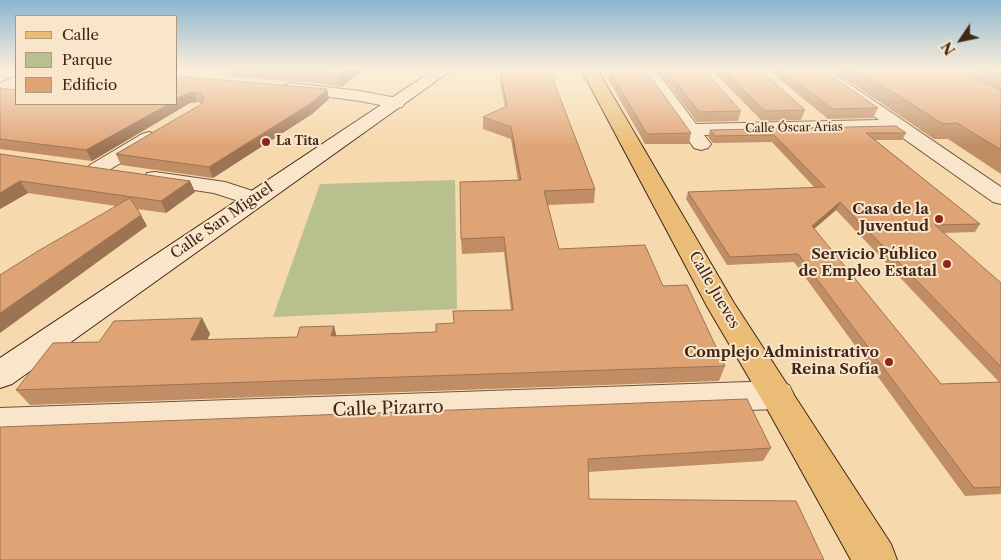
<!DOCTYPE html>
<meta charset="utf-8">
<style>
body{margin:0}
#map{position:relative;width:1001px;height:560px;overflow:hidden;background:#f6d9ad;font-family:"Libre Caslon Text",serif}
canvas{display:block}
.legend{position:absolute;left:15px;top:15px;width:162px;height:90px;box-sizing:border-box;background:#f9e6ca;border:1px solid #af9a84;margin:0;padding:6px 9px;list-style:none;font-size:15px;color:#40271a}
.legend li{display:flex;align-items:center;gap:10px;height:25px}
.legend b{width:25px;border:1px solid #af9a84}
.north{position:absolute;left:936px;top:15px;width:50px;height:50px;-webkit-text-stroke:4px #f9e6ca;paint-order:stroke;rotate:236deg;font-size:14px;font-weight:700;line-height:20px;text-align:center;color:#40271a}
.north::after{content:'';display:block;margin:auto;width:18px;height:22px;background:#40271a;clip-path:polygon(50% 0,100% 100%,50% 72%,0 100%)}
</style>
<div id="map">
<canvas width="1001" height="560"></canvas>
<ul class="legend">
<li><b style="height:6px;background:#ebbc76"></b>Calle</li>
<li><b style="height:14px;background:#b8c08d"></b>Parque</li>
<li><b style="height:14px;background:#dfa476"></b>Edificio</li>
</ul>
<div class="north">N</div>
</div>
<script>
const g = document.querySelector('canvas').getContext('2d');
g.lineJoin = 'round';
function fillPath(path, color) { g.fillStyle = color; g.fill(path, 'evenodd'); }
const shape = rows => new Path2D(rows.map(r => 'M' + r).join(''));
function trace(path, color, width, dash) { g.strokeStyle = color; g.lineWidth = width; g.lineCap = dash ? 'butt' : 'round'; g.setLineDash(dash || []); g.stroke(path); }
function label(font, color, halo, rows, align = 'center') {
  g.font = font + ' "Libre Caslon Text",serif'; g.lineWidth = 4; g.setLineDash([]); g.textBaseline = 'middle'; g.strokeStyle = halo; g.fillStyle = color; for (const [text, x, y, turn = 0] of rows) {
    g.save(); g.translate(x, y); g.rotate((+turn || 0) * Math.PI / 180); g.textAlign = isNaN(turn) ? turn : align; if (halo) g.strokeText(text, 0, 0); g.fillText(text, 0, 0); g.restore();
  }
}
fillPath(shape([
 [455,180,457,309,273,317,320,184]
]), '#b8c08d');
const street = shape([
 [6,69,16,69,16,75,0,82,0,71,6,69],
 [640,69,655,69,696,124,879,120,809,69,827,69,1001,187,1001,204,993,202,893,131,704,135,711,144,708,148,701,150,694,148,640,69],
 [291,83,360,91,402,99,405,103,402,107,396,108,360,101,285,91,283,88,285,85,291,83],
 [149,132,156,134,159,138,156,142,104,173,97,175,90,173,87,169,90,165,142,134,149,132],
 [155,172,225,182,262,194,265,199,262,204,254,206,214,193,147,183,144,178,147,173,155,172],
 [777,381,789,385,794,395,789,405,777,409,0,438,0,408,777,381]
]);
const secondary = shape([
 [435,69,453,69,12,384,0,388,0,358,435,69]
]);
const primary = shape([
 [581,69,597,69,734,303,891,544,897,560,851,560,765,405,708,308,581,69]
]);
trace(street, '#6e543f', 2);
trace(secondary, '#40271a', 2);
trace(primary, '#40271a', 2);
fillPath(street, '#f9e6ca');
fillPath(secondary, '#f9e6ca');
fillPath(primary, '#ebbc76');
fillPath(shape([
 [230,69,363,69,342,87,317,83,233,77],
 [657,69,703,69,741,111,738,121,697,122],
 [711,69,759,69,805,110,801,120,762,121],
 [767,69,822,69,878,108,873,118,828,119],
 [840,69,955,69,968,75,971,69,1001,69,1001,174,948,139,934,139,838,74],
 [609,70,691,133,689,144,645,144,608,79],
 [500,71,595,189,594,203,547,205,559,249,663,286,725,366,719,381,30,405,16,390,99,342,202,318,210,334,207,340,297,337,334,326,336,336,436,332,454,323,511,310,504,252,462,254,461,239,518,180,511,139,483,129,483,117,505,107,500,82],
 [176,76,327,89,329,99,312,114,213,178,121,165,116,154,200,105,201,103,197,102,190,103,92,161,0,149,0,88,16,104],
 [710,130,906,133,902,140,875,140,980,224,975,232,943,233,1001,283,1001,494,965,496,794,262,727,265,686,199,688,192,815,188,772,142,713,143,708,137],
 [836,210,999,382,941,384,814,229],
 [0,154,190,181,195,192,166,213,137,209,147,226,116,206,28,193,0,209],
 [0,427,771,448,763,461,588,472,589,499]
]), '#c08d65');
fillPath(shape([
 [346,69,363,69,342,87,340,74],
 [327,89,329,99,312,114,213,178,209,167],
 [194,92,197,102,190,103,92,161,86,150,169,104,176,104,176,99,186,94],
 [20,181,28,193,0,209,0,193],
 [190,181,195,192,166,213,161,201],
 [840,202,836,210,808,234,812,226],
 [141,215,147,226,0,333,0,313],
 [202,318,210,334,199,355,191,340],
 [334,326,338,342,331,336]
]), '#9c7353');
const building = shape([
 [297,69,346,69,340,74,314,70,297,69],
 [549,69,595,189,544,191,559,249,645,245,663,286,687,285,725,366,16,390,53,343,99,342,114,321,202,318,191,340,297,337,300,327,334,326,331,336,436,332,436,324,454,323,453,311,513,310,504,237,461,239,460,182,521,180,511,127,483,117,507,106,500,71,549,69],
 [620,69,645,69,691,133,647,134,609,70,620,69],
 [666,69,703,69,741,111,699,112,666,69],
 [722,69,759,69,805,110,765,111,722,69],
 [781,69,822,69,878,108,832,109,781,69],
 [856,69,955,69,1001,90,1001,150,957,123,943,124,856,69],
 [987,69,1001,69,1001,76,987,69],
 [176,76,327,89,310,104,209,167,116,154,200,105,204,98,200,93,194,92,186,94,176,99,176,76],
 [0,88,16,90,16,104,169,104,86,150,0,139,0,88],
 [896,126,906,133,866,133,980,224,935,225,1001,283,1001,367,840,202,812,226,941,384,1001,382,1001,487,974,488,798,254,730,257,688,192,825,187,774,135,715,136,710,130,896,126],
 [0,154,190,181,161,201,20,181,0,193,0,154],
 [130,198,141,215,0,313,0,275,38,251,130,198],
 [747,399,771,448,588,459,589,499,796,501,824,560,0,560,0,427,747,399]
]);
fillPath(building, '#dfa476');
trace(building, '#9c7353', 1);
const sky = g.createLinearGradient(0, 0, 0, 147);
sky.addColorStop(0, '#8ab6cf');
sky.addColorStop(0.47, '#fbeeda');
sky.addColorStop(1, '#fbeeda00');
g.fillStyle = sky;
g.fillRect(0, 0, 1001, 147);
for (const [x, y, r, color] of [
 [266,142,5,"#8f2418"],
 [939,219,5,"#8f2418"],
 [947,264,5,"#8f2418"],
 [889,362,5,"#8f2418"]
]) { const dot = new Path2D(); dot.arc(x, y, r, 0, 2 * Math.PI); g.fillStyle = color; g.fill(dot); trace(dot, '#f9e6ca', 2); }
label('12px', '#40271a', '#f9e6ca', [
 ["Calle Óscar Arias",794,128,-1]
]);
label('bold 12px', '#40271a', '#f9e6ca', [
 ["La Tita",276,142]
], 'left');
label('bold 15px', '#40271a', '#f9e6ca', [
 ["Casa de la",929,210],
 ["Juventud",929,227],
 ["Servicio Público",937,255],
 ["de Empleo Estatal",937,272],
 ["Complejo Administrativo",879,353],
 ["Reina Sofía",879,370]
], 'right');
label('15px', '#40271a', '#f9e6ca', [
 ["Calle San Miguel",222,221,-35],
 ["Calle Jueves",714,290,60]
]);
label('18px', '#40271a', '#f9e6ca', [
 ["Calle Pizarro",388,409,-2]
]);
</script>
